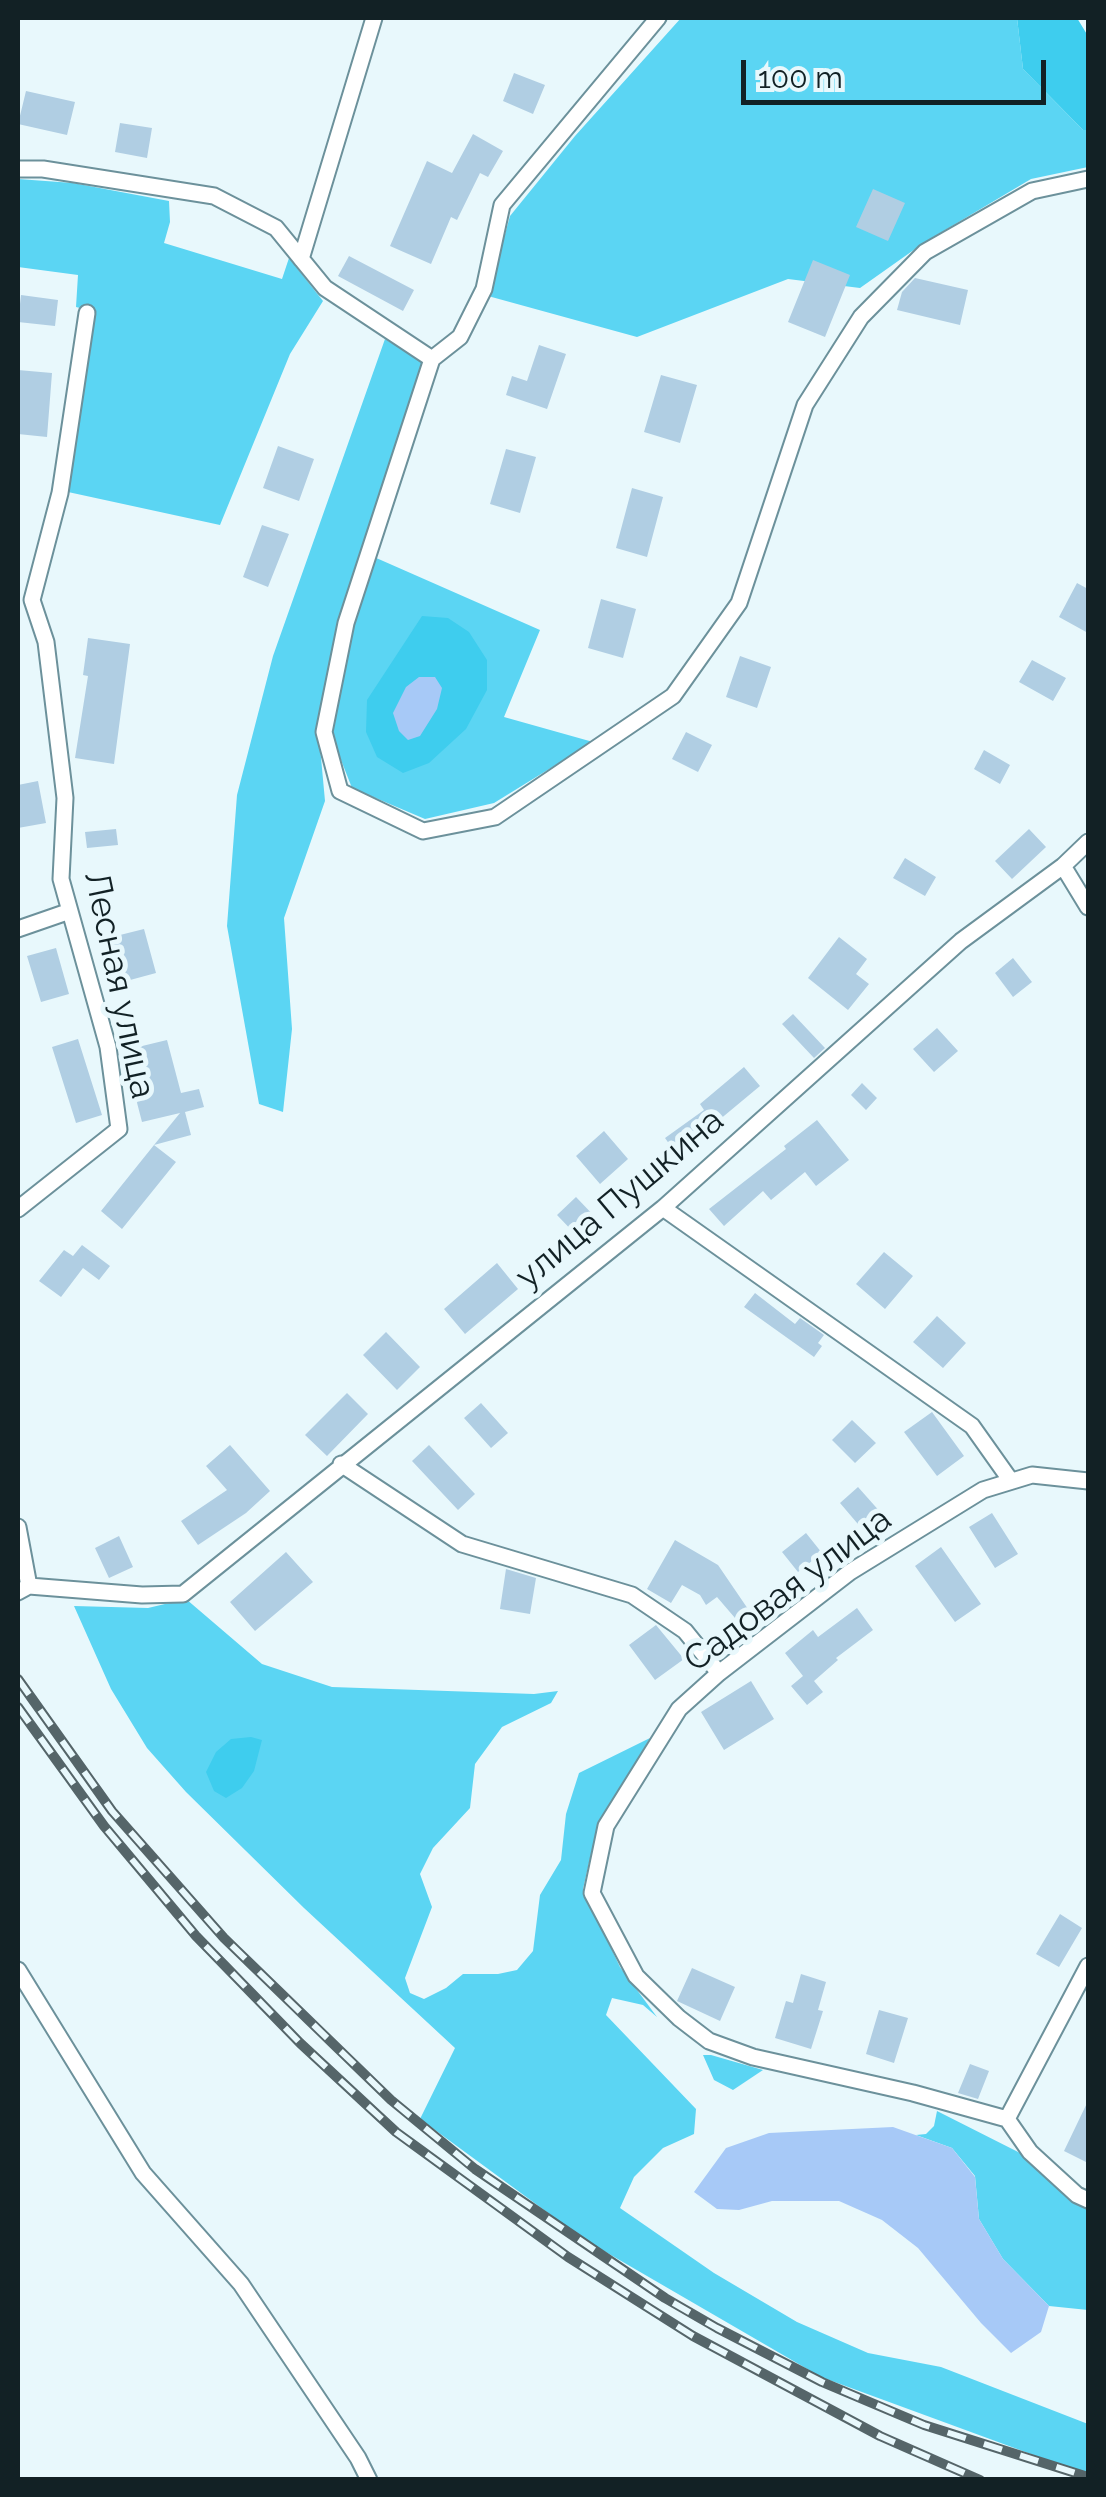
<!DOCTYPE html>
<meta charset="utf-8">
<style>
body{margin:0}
#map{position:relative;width:1106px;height:2497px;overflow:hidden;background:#e8f8fc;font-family:Raleway,sans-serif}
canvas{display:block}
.frame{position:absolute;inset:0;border:20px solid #122125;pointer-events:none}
.scale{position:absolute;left:741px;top:60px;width:305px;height:45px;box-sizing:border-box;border:5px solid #122125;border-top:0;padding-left:12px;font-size:30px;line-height:35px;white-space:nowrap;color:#122125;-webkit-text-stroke:8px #e8f8fc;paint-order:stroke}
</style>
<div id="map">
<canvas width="1106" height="2497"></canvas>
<div class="frame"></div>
<div class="scale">100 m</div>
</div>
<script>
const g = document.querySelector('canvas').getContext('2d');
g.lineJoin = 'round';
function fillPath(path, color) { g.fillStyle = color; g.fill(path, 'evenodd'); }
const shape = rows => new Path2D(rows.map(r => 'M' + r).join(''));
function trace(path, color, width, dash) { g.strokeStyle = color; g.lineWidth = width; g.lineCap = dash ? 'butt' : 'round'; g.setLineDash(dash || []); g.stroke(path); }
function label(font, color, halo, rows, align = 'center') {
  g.font = font + ' Raleway,sans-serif'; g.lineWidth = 10; g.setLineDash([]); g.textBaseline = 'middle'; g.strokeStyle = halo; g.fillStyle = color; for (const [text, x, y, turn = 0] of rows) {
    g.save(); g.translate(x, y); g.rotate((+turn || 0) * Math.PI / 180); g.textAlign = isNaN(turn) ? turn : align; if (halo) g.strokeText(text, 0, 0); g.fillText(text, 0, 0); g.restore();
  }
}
fillPath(shape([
 [681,18,1017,18,1023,69,1083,130,1088,130,1088,167,1031,179,925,242,860,288,788,279,637,337,488,296,510,216,575,136],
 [18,179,73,183,169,201,170,222,164,243,282,279,289,258,323,301,290,354,220,525,68,492,95,312,76,307,78,275,18,267],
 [385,339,424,363,319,736,325,801,284,918,292,1029,283,1112,259,1104,227,926,237,795,273,656],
 [374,557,540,630,504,717,593,742,494,803,425,819,352,788,330,732,352,625],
 [186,1599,262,1664,332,1687,534,1694,558,1691,551,1703,502,1727,475,1764,470,1808,433,1848,420,1874,432,1907,405,1978,410,1993,424,1999,446,1988,463,1974,498,1974,517,1970,533,1951,540,1895,561,1860,566,1814,579,1773,650,1738,597,1828,583,1889,620,1967,657,2017,643,2005,612,1998,606,2015,696,2109,694,2134,663,2148,634,2177,620,2208,714,2273,797,2322,868,2353,941,2367,1088,2424,1088,2475,821,2377,585,2240,420,2119,455,2048,304,1908,186,1792,147,1748,111,1689,74,1606,148,1608],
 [703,2055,711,2055,763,2070,733,2090,714,2080],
 [937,2111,1028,2157,1088,2207,1088,2310,1049,2306,1003,2259,979,2219,975,2176,952,2148,916,2135,926,2134,934,2126]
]), '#5bd5f3');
fillPath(shape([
 [1017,18,1077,18,1088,36,1088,130,1083,130,1023,69],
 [422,616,448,618,469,632,487,660,487,690,466,729,429,763,403,773,377,757,366,732,367,700],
 [251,1737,262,1740,254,1771,242,1788,226,1798,214,1791,206,1772,216,1752,231,1739]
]), '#3ecdee');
fillPath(shape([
 [419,677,435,677,442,688,437,709,420,736,408,740,399,731,393,713,406,687],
 [893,2127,952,2148,975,2177,979,2219,1003,2259,1049,2306,1041,2332,1011,2353,981,2323,918,2248,882,2220,839,2201,772,2201,739,2210,717,2209,694,2192,726,2148,769,2133]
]), '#a7c9f7');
fillPath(shape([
 [514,73,545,85,533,114,503,101],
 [26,91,75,102,67,135,18,124],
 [120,123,152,128,147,158,115,152],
 [473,134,503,151,488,177,480,173,457,220,451,217,431,264,390,246,427,161,452,173],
 [873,189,905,203,888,241,856,227],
 [349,256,414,290,403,311,338,276],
 [813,260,850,275,825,337,788,322],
 [915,278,968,290,960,325,897,310,902,292],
 [21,295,58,300,55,326,18,322],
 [539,345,566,354,547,409,506,395,512,376,527,381],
 [18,370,52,373,47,437,18,434],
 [661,375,697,385,680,443,644,432],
 [278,446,314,459,299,501,263,488],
 [506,449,536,457,520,513,490,504],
 [632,488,663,497,647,557,616,548],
 [262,525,289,534,268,587,243,577],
 [1077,583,1088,589,1088,633,1059,617],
 [601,599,636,609,623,658,588,648],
 [88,638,130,644,114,764,75,758,88,676,83,675],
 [740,656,771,667,757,708,726,697],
 [1032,660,1066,678,1053,701,1019,682],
 [686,732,712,745,698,772,672,759],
 [984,750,1010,765,1000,784,974,769],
 [38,781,46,823,18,828,18,785],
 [116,829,118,845,87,848,85,832],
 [1029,829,1046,847,1012,879,995,861],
 [905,858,936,877,925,896,893,878],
 [144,929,156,973,119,983,108,938],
 [839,937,867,959,856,974,869,984,848,1010,808,978],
 [56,948,69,994,41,1002,27,956],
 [1013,958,1032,982,1013,997,995,973],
 [793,1014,825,1048,814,1058,782,1024],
 [937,1028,958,1051,934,1072,913,1049],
 [78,1039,102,1115,76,1123,52,1047],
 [167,1040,181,1093,199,1089,204,1107,185,1112,191,1135,154,1145,180,1113,142,1122,135,1095,150,1091,138,1047],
 [744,1067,760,1086,677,1155,665,1138,704,1110,700,1104],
 [862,1083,877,1098,866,1110,851,1095],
 [817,1120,849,1160,816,1186,805,1172,771,1200,763,1191,724,1226,709,1209,786,1149,784,1146],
 [604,1131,628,1159,600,1184,576,1156],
 [154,1145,176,1162,122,1229,101,1211],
 [576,1197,598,1220,579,1238,557,1215],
 [82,1245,110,1266,99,1280,83,1268,61,1297,39,1281,64,1250,73,1256],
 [884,1252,913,1276,885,1309,856,1284],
 [497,1263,518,1289,465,1334,444,1309],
 [755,1293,795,1324,800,1318,824,1335,818,1343,822,1346,814,1357,744,1307],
 [937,1316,966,1343,943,1368,913,1342],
 [386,1332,420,1367,397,1390,363,1355],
 [347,1393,368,1414,327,1456,305,1435],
 [481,1403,508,1433,491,1448,464,1418],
 [932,1412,964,1456,937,1476,904,1432],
 [852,1420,876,1443,855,1463,832,1440],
 [230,1445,270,1491,246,1513,198,1545,181,1521,227,1490,206,1466],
 [429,1445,475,1494,458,1510,412,1461],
 [858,1487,882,1514,863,1530,840,1503],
 [992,1513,1018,1554,995,1568,969,1527],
 [806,1533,822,1553,798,1572,782,1552],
 [119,1536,133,1567,109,1578,95,1548],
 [675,1540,718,1565,748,1609,735,1618,717,1597,706,1605,700,1595,682,1585,671,1603,647,1589],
 [941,1547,981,1604,955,1622,915,1566],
 [286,1552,313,1582,255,1631,230,1602],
 [506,1569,536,1578,530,1614,500,1609],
 [857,1608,873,1630,836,1658,838,1660,814,1681,823,1692,807,1705,791,1686,803,1676,785,1653,813,1630,818,1637],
 [656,1625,684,1659,655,1680,629,1645],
 [751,1681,774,1719,724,1750,701,1712],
 [1060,1914,1082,1928,1059,1967,1036,1954],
 [692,1968,735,1987,720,2021,677,2001],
 [801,1974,826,1982,818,2010,823,2011,811,2049,775,2038,786,2001,793,2003],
 [879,2010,908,2018,894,2063,866,2054],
 [970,2064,989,2071,978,2099,958,2093],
 [1088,2101,1088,2163,1064,2151]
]), '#b0cee3');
const minor = shape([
 [658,18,502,205,484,289,460,337,432,359,346,623,324,732,340,791,423,831,495,817,673,696,739,603,805,405,861,317,925,252,1032,191,1088,179],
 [18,169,43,169,214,196,276,228,325,288,432,359],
 [301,259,374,18],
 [1063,866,1088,907],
 [18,929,70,911],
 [663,1208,972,1426,1011,1481],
 [18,1209,119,1129,108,1047,61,879,65,798,46,642,32,600,60,493,87,313],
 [341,1464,462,1544,632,1595,685,1631,719,1673],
 [1088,1481,1032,1475,983,1490,850,1572,719,1673,679,1709,606,1826,592,1893,636,1976,679,2018,709,2041,753,2057,913,2093,1007,2119,1030,2152,1077,2195,1088,2200],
 [18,1527,29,1586],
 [18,1592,29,1586,142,1595,183,1594,663,1208,961,941,1063,866,1088,842],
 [18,1970,143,2173,241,2284,358,2458,369,2480],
 [1007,2119,1088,1966]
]);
trace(minor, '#6c919b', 19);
trace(minor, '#fff', 15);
const rail = shape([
 [18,1679,112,1811,224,1938,391,2100,475,2169,665,2298,717,2328,822,2382,924,2425,1088,2477],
 [18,1707,104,1826,196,1936,300,2043,396,2132,568,2257,693,2336,880,2436,980,2480]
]);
trace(rail, '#556569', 10);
trace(rail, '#e8f8fc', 6, [19]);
label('35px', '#122125', '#e8f8fc', [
 ["Лесная улица",119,985,78],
 ["улица Пушкина",620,1199,-40],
 ["Садовая улица",788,1590,-37]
]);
</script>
